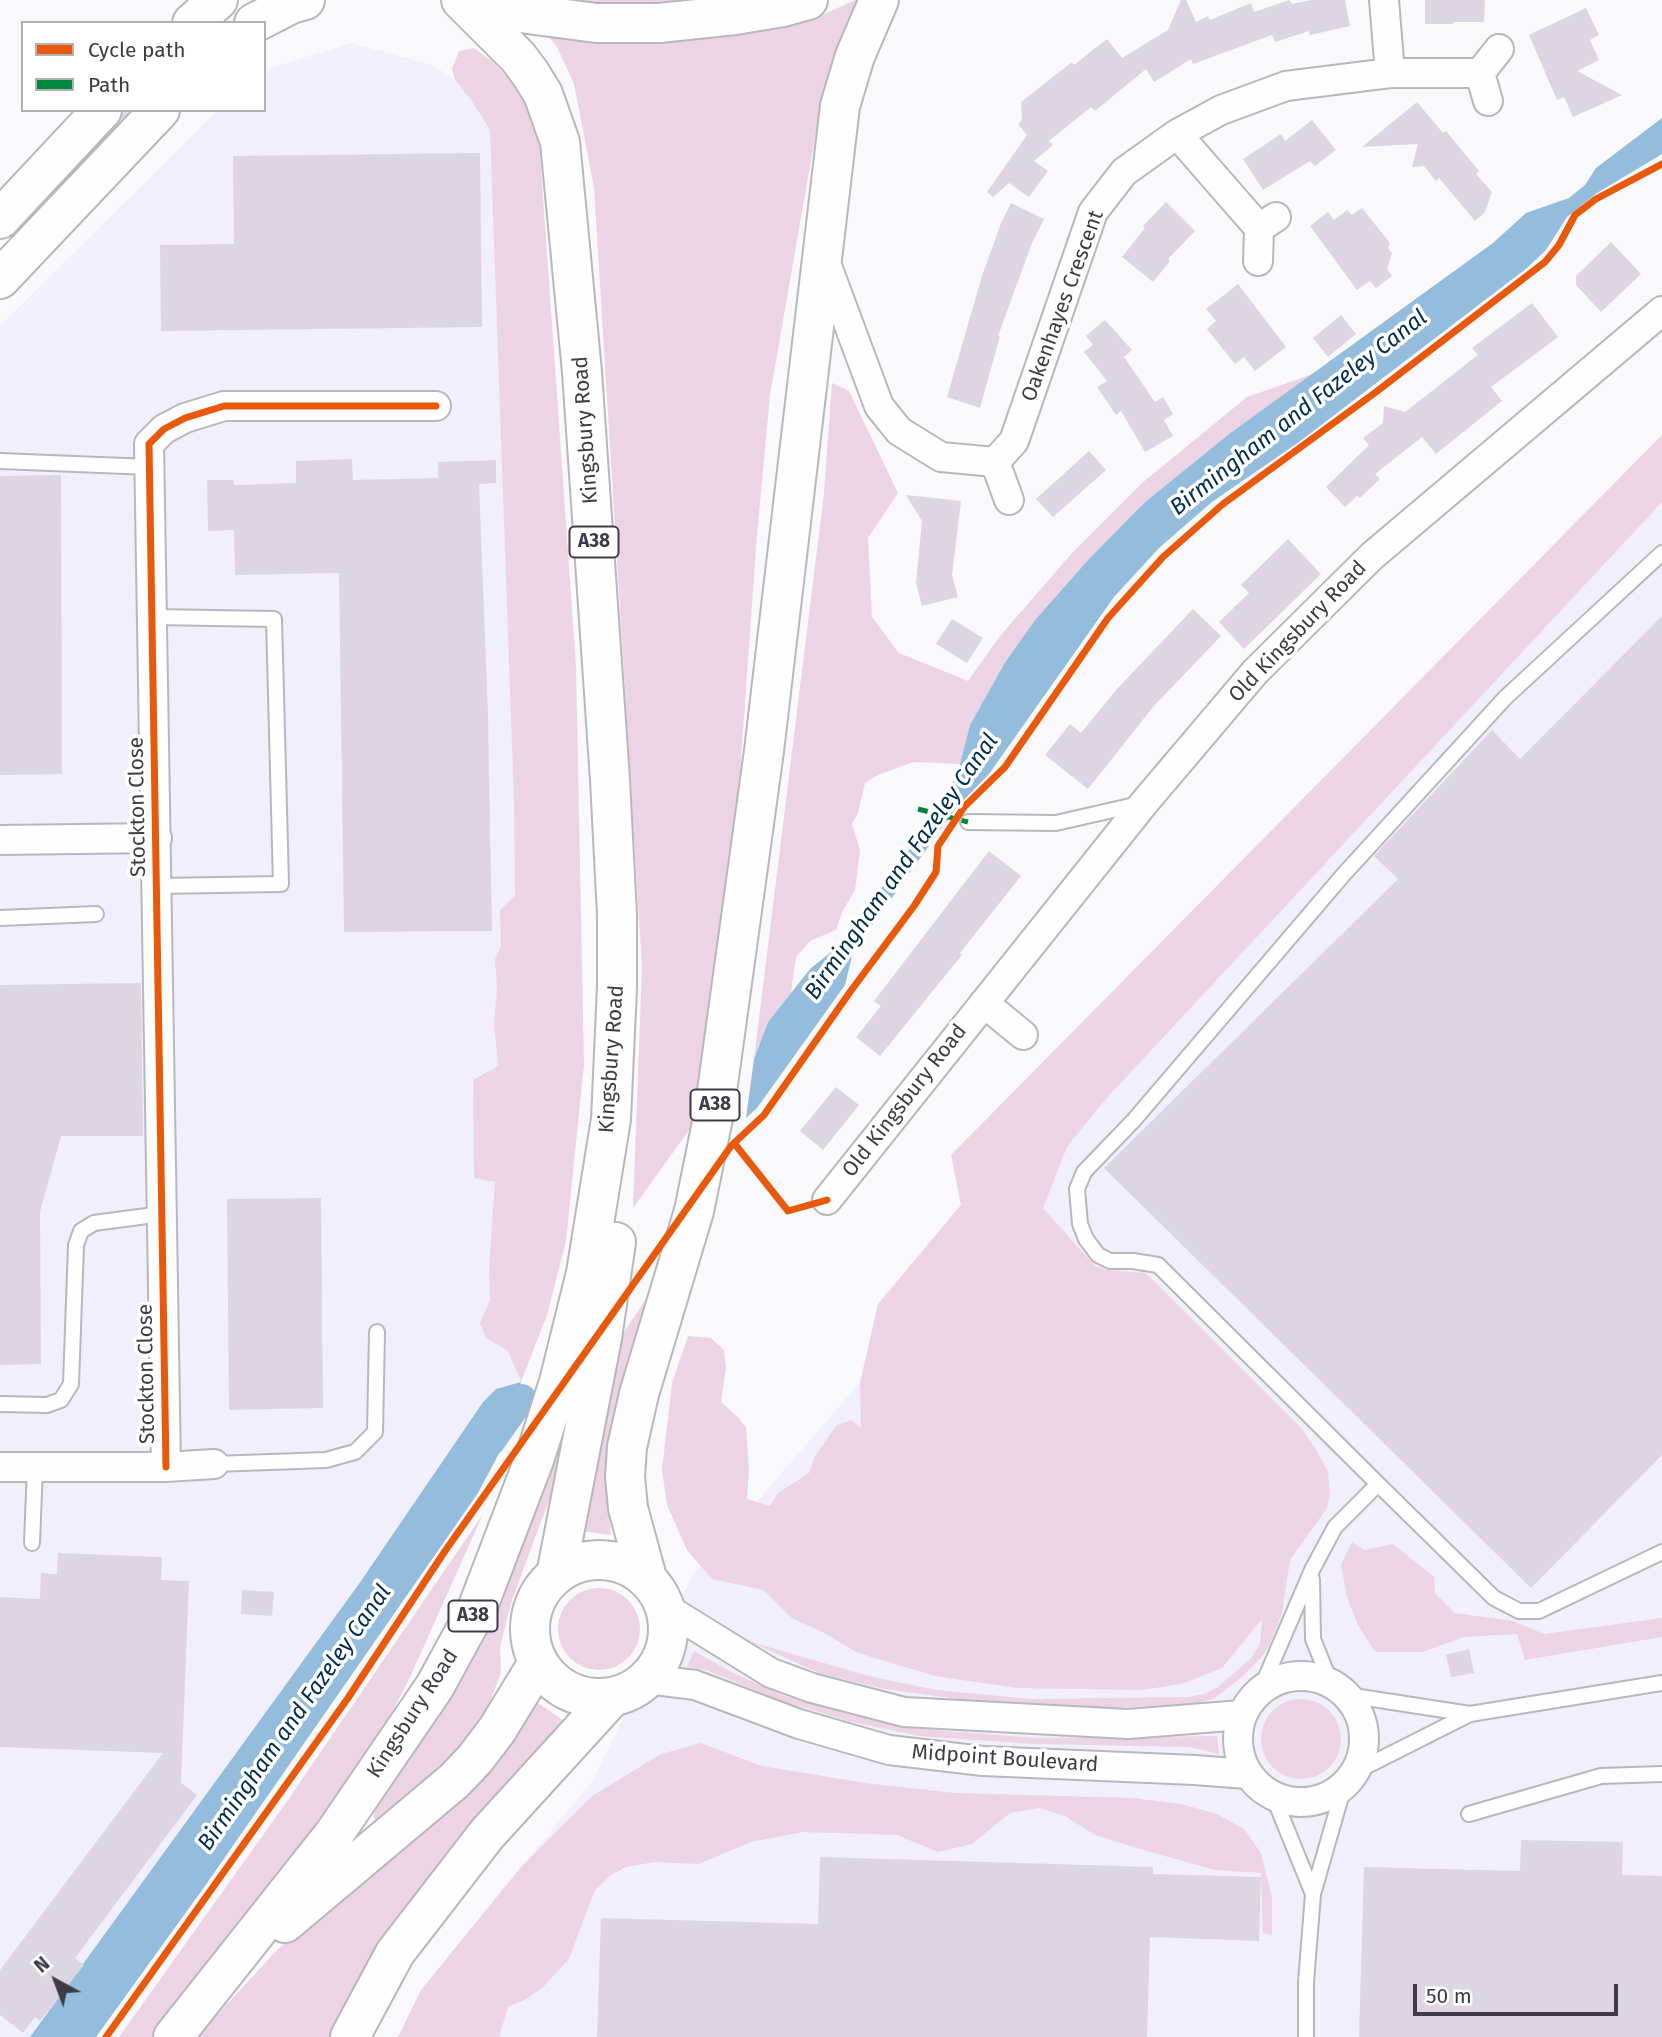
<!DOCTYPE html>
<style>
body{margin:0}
#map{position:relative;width:1662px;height:2037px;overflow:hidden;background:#f9f8fb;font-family:"Fira Sans",sans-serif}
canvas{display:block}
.legend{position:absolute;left:21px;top:21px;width:245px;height:91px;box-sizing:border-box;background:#fff;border:2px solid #b1b1b5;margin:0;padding:9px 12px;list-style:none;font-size:21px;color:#3d3b46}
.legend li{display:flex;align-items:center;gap:14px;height:35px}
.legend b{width:35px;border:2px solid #b1b1b5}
.north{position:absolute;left:21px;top:1946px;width:70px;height:70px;-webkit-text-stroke:5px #fff;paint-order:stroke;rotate:319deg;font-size:19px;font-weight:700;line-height:28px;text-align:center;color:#3d3b46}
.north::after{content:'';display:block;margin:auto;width:24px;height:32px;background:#3d3b46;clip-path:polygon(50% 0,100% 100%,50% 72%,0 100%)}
.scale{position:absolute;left:1413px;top:1984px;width:205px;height:32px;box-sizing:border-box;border:4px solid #3d3b46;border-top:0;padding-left:9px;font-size:21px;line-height:24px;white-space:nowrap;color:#3d3b46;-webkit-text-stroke:5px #fff;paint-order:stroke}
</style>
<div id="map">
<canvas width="1662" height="2037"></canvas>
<ul class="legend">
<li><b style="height:9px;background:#e8590c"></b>Cycle path</li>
<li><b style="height:9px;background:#00873e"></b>Path</li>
</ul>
<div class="north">N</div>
<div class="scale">50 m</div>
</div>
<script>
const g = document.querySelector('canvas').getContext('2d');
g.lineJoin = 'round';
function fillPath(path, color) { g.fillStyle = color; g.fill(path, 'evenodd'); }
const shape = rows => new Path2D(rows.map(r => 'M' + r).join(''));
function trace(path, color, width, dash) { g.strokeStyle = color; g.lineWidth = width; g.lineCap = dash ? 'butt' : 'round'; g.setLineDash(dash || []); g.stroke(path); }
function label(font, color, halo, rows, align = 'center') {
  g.font = font + ' "Fira Sans",sans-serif'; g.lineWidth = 7; g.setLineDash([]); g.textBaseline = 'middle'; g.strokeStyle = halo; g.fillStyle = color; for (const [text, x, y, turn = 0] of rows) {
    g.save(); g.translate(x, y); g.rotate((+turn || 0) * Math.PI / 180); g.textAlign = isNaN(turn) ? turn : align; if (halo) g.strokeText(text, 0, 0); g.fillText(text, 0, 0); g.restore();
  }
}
fillPath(shape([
 [351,43,435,66,482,100,498,133,545,1125,521,1382,496,1389,483,1402,361,1581,30,2037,0,2037,0,326,218,110,264,110,264,73,271,68],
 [1662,435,1662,2037,402,2037,421,1990,593,1780,692,1576,859,1384,878,1304,961,1205,951,1155]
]), '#f1effc');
fillPath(shape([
 [549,0,704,0,618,8],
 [855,0,859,0,842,34,828,75,816,132,770,395,757,535,737,816,692,1126,633,1208,642,968,594,187,574,84,557,47,547,34,754,28,816,18],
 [474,48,492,61,516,87,528,109,539,139,576,666,584,1064,566,1241,547,1315,521,1382,508,1351,486,1338,480,1323,490,1300,489,1267,495,1182,474,1178,473,1080,498,1066,494,1023,497,989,495,959,501,946,500,910,515,896,514,803,490,130,472,101,455,80,452,69,459,51],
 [122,110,135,110,27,230,20,222],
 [1313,374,1229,434,1144,503,1088,560,1035,620,1004,664,970,725,960,764,913,762,878,775,865,783,858,813,852,824,860,850,855,890,842,912,836,930,810,941,796,957,791,993,768,1022,754,1059,824,493,832,383,849,391,898,493,868,538,872,617,899,653,968,681,1000,636,1072,553,1142,483,1247,397],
 [1662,435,1662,502,1103,1102,1067,1147,1043,1208,1095,1266,1106,1270,1145,1273,1155,1282,1302,1429,1317,1451,1328,1472,1330,1495,1327,1508,1290,1560,1282,1613,1270,1644,1261,1658,1243,1676,1215,1698,1199,1703,1116,1708,1017,1707,884,1689,819,1673,751,1642,873,1677,937,1690,1032,1699,1188,1697,1204,1694,1218,1687,1251,1658,1260,1644,1262,1619,1222,1668,1182,1684,1142,1690,1017,1688,935,1676,858,1653,826,1634,792,1618,763,1590,712,1579,687,1550,667,1505,662,1470,672,1383,688,1336,711,1338,724,1350,726,1368,721,1402,739,1418,746,1428,749,1469,747,1499,770,1506,778,1493,809,1473,815,1456,837,1425,851,1420,861,1428,860,1384,878,1304,961,1205,951,1155],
 [664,1272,607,1468,611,1535,581,1531,616,1344],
 [576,1385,556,1490,551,1495,512,1600,500,1647,501,1673,485,1714,466,1746,384,1822,376,1821,373,1816,376,1809,426,1735,460,1678],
 [483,1514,411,1675,362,1771,155,2037,119,2037,288,1800],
 [1352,1542,1364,1550,1393,1544,1434,1577,1435,1593,1455,1613,1513,1621,1544,1634,1662,1618,1662,1637,1525,1660,1517,1634,1464,1637,1423,1652,1375,1652,1358,1625,1347,1597,1341,1565],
 '558 1629a41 41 0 1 1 82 0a41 41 0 1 1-82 0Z',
 [694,1651,731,1672,785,1696,851,1715,920,1729,1036,1738,1217,1736,1219,1754,1189,1747,1034,1744,919,1736,848,1721,782,1701,706,1670,687,1667],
 '1261 1739a40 40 0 1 1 80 0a40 40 0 1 1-80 0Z',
 [535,1701,564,1721,527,1761,433,1872,329,2037,197,2037,275,1952,369,1866],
 [701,1743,762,1766,865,1783,955,1793,1133,1798,1182,1804,1217,1814,1244,1829,1261,1853,1272,1897,1272,1935,1263,1933,1261,1873,1215,1870,1136,1848,1095,1835,1065,1816,1039,1808,1010,1813,972,1844,938,1852,897,1835,803,1832,751,1842,699,1864,655,1862,626,1867,611,1875,595,1890,569,1959,542,1988,526,1999,508,2007,499,2037,398,2037,421,1990,521,1867,592,1796,661,1754]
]), '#edd4e5');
fillPath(shape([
 [1662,118,1662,154,1597,193,1567,217,1546,250,1527,268,1299,442,1212,502,1159,548,1114,597,989,774,956,808,853,952,845,985,757,1108,746,1118,754,1059,768,1022,810,969,842,943,946,799,960,764,970,725,1004,664,1035,620,1088,560,1144,503,1229,434,1493,243,1526,213,1569,198,1585,185,1596,168],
 [521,1382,504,1444,478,1493,205,1886,96,2037,30,2037,361,1581,483,1402,496,1389]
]), '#94bcdc');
trace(shape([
 [491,1442,522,1398]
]), '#94bcdc', 28);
fillPath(shape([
 [1181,0,1186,0,1196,22,1208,16,1210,20,1251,3,1254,12,1289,0,1292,4,1311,0,1345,0,1350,26,1310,35,1309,31,1275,42,1272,35,1193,64,1191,59,1154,82,1146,69,1095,111,1091,107,1049,141,1053,145,1034,161,1048,171,1029,197,1009,183,993,197,987,192,1027,135,1018,124,1022,120,1021,102,1072,62,1074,65,1107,39,1122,58,1168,30],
 [1425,0,1485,0,1484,22,1453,22,1453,24,1425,24],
 [1586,8,1599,35,1590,40,1599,60,1577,71,1622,95,1573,117,1564,97,1557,100,1529,35],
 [1417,102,1443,133,1446,131,1479,171,1476,174,1492,192,1485,212,1475,221,1439,178,1436,181,1424,166,1412,167,1418,144,1362,147],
 [1312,120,1336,150,1315,166,1310,161,1263,190,1243,159,1281,134,1285,141],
 [480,153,482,327,161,331,160,245,234,244,233,156],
 [1166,202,1195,231,1168,259,1170,261,1153,282,1122,257,1145,228,1143,226],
 [1011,203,1044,219,1032,243,998,336,1000,336,980,408,947,397,982,276,1001,223],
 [1362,208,1390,243,1388,248,1392,253,1387,269,1392,276,1376,288,1370,281,1357,290,1310,226,1328,212,1334,220,1347,210,1352,215],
 [1611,242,1641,274,1601,312,1576,285,1576,276],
 [1238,284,1286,347,1255,371,1244,357,1235,364,1207,329,1216,321,1206,309],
 [1532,303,1558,337,1491,387,1502,401,1436,454,1422,437,1375,474,1380,479,1360,498,1357,496,1345,507,1326,487,1369,445,1363,438,1383,423,1384,406,1405,412,1478,355,1472,348],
 [1341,315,1356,334,1328,357,1313,338],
 [1105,320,1132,350,1124,357,1155,402,1163,397,1173,414,1164,420,1173,436,1145,452,1121,411,1116,415,1097,387,1107,381,1084,352,1093,345,1086,336],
 [1089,451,1106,470,1053,517,1036,499],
 [352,459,353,480,438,478,438,462,496,460,496,483,479,484,488,715,492,931,344,932,339,573,235,575,234,530,208,531,207,480,234,480,234,485,296,483,296,461],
 [61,475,62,774,0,775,0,476],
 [906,495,961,501,952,575,958,597,922,606,916,583,922,521],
 [1288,539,1321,574,1244,649,1219,622,1249,593,1241,585],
 [1193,609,1221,636,1153,707,1088,789,1045,755,1070,724,1081,733,1117,689],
 [1662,616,1662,1455,1531,1588,1104,1168,1398,879,1374,856,1492,730,1520,759],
 [952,619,983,638,967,663,936,644],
 [989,851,1021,876,960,953,962,955,880,1056,856,1037,881,1006,874,1001],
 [141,983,143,1136,61,1136,40,1212,41,1364,0,1365,0,985],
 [836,1087,859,1105,823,1150,800,1131],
 [321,1198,323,1408,229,1410,227,1199],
 [58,1553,162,1557,161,1580,189,1581,181,1783,197,1795,75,1958,84,1965,40,2021,35,2017,23,2033,0,2015,0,1970,163,1753,0,1747,0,1597,40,1599,41,1573,57,1574],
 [242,1590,274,1592,272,1616,241,1614],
 [1469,1649,1474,1673,1451,1677,1446,1655],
 [1521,1840,1623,1842,1622,1875,1662,1876,1662,2037,1359,2037,1364,1867,1520,1871],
 [820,1857,1153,1867,1153,1874,1261,1877,1259,1941,1150,1937,1147,2037,597,2037,601,1918,818,1924]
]), '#ddd5e1');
const lane = shape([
 [0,461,150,467],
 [152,617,274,619,281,884,157,886],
 [968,822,1056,823,1139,804],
 [0,918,96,914],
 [0,1404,47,1405,61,1400,71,1384,76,1245,81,1231,94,1223,162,1214],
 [214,1464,326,1460,355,1452,375,1432,377,1332],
 [1378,1484,1158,1265,1133,1261,1110,1261,1098,1255,1086,1239,1080,1224,1077,1189,1084,1172,1134,1120,1344,874,1505,698,1662,553],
 [32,1543,35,1467],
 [1312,1579,1313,1639,1331,1684],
 [1260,1691,1312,1570,1335,1527,1378,1484,1494,1598,1519,1611,1539,1611,1662,1552],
 [1347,1695,1470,1714],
 [1355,1772,1470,1714,1662,1683],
 [1274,1798,1313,1894],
 [1469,1814,1601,1776,1662,1774],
 [1306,2037,1306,1982,1313,1894,1344,1786]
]);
const street = shape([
 [1384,0,1390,73],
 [1488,101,1480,73,1499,49],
 [1177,134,1259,228],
 [824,258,879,406,899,431,941,457,995,462,1014,441,1093,212,1124,172,1177,134,1221,110,1286,86,1390,73,1480,73],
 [1258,261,1259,228,1276,217],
 [995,462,1009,500],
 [0,840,157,838],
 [984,1003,1023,1035],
 [827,1200,1144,803,1255,672,1372,556,1662,311],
 [0,1467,166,1467,214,1464],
 [166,1467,149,444,164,429,185,418,224,406,436,406],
 [666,1608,771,1673,812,1688,904,1712,1128,1724,1242,1715],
 '1238 1739a63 63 0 1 1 126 0a63 63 0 1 1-126 0Z',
 [647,1679,695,1685,799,1724,889,1750,983,1761,1195,1770,1247,1774]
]);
const secondary = shape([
 [192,23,218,0],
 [254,23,291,4,305,0],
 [0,219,102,110],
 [0,279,160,110]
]);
const highway = shape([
 [463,0,497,10,596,23,659,23,735,15,783,7,808,0],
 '530 1629a69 69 0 1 1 138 0a69 69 0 1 1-138 0Z',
 [556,1575,602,1338,616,1242],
 [647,1578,628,1508,625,1477,627,1447,639,1394,694,1211,714,1113,764,751,840,106,855,56,879,0],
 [285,1923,454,1781,475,1759,497,1730,538,1663],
 [173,2037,334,1834,435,1686,477,1609,534,1460,559,1382,586,1273,611,1119,617,987,617,915,610,780,582,372,560,142,543,94,530,73,518,57,461,0],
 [350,2037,395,1953,487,1834,611,1698]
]);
trace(lane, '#b8b7bc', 18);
trace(street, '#b8b7bc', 32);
trace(secondary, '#b8b7bc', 42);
trace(highway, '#b8b7bc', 42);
trace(lane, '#fefefe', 14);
trace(street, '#fefefe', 28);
trace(secondary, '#fefefe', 38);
trace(highway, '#fefefe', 38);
trace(shape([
 [918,809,968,822]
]), '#00873e', 5, [10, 5]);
trace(shape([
 [734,1143,788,1211,827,1200],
 [166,1467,149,444,164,429,185,418,224,406,436,406],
 [106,2037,348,1698,445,1551,731,1146,764,1115,850,992,914,906,936,872,938,846,964,807,1005,767,1108,618,1163,557,1223,504,1376,392,1545,262,1559,245,1575,215,1596,199,1662,164]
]), '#e8590c', 7);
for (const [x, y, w] of [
 [594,542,49],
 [715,1105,49],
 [473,1616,49]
]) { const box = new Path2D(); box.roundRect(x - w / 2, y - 15.5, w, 31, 5); g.fillStyle = '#fff'; g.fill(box); trace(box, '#3d3b46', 2); }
label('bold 19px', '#3d3b46', null, [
 ["A38",594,542],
 ["A38",715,1105],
 ["A38",473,1616]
]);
label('21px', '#3d3b46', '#fff', [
 ["Oakenhayes Crescent",1063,306,-70],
 ["Kingsbury Road",586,430,-94],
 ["Old Kingsbury Road",1298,632,-46],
 ["Stockton Close",138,807,-91],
 ["Kingsbury Road",612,1059,-86],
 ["Old Kingsbury Road",905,1101,-52],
 ["Stockton Close",147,1374,-91],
 ["Kingsbury Road",413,1714,-57],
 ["Midpoint Boulevard",1005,1759,4]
]);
label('italic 23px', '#002f4d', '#fff', [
 ["Birmingham and Fazeley Canal",1299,413,-38],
 ["Birmingham and Fazeley Canal",902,867,-55],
 ["Birmingham and Fazeley Canal",295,1718,-55]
]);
</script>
